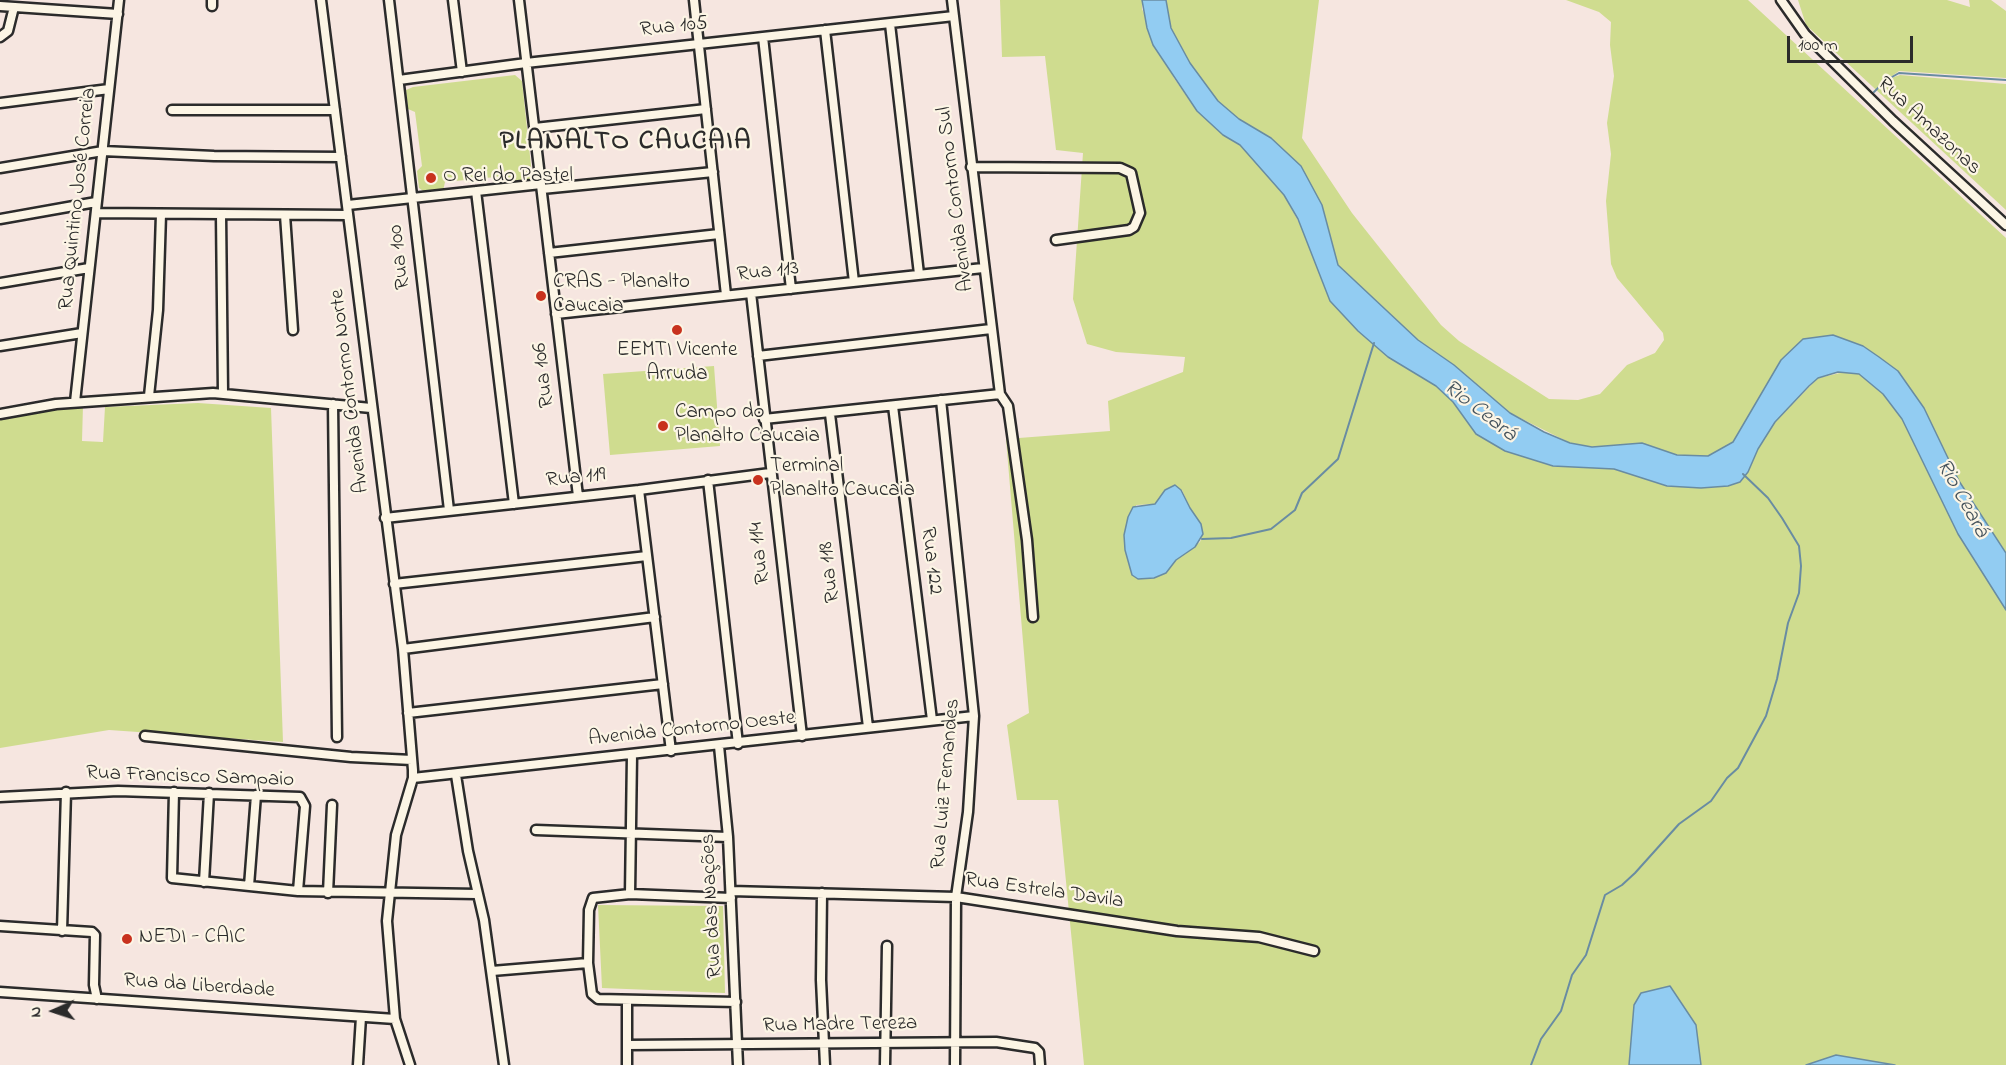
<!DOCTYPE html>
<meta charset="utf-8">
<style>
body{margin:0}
#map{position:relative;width:2006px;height:1065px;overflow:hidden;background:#f6e6e0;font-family:"Indie Flower",sans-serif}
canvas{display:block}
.north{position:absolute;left:24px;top:981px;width:60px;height:60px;-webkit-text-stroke:4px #fcf5e5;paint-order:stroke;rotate:267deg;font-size:16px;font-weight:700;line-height:24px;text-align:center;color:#2b2b2b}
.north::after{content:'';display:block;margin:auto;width:21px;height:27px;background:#2b2b2b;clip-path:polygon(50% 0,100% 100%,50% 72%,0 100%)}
.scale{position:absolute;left:1787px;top:36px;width:126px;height:27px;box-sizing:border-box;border:3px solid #2b2b2b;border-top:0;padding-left:8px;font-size:18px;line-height:21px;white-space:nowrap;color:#2b2b2b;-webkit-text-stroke:4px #fcf5e5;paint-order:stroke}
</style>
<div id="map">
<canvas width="2006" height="1065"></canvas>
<div class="north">N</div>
<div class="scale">100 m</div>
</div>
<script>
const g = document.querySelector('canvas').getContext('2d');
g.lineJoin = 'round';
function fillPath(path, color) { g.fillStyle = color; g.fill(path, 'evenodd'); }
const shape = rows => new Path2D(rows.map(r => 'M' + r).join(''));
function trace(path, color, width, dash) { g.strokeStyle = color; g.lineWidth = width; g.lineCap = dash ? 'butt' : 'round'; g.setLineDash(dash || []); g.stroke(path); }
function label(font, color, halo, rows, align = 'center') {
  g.font = font + ' "Indie Flower",sans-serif'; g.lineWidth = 4.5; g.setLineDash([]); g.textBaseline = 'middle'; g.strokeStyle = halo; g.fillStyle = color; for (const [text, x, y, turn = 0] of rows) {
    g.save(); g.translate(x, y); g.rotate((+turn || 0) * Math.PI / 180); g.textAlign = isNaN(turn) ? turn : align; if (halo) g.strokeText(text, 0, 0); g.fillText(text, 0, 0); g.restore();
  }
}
fillPath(shape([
 [1000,0,1142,0,1142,9,1174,78,1197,111,1223,135,1240,145,1284,195,1358,331,1388,356,1436,386,1453,402,1476,434,1553,466,1614,469,1647,479,1740,482,1748,472,1758,449,1775,422,1818,378,1849,371,1859,374,1883,394,1902,419,1958,534,2006,610,2006,1065,1895,1065,1836,1055,1806,1065,1701,1065,1696,1025,1634,1005,1629,1065,1084,1065,1058,800,1017,800,1007,725,1029,713,1006,439,1110,431,1108,401,1183,372,1185,357,1116,352,1087,344,1073,299,1083,153,1056,150,1045,56,1002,57],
 [1182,490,1190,508,1201,524,1203,534,1200,542,1176,560,1166,573,1154,578,1138,579,1136,505,1155,504,1161,496],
 [1166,0,1319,0,1302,138,1352,213,1441,325,1459,341,1549,399,1578,400,1600,394,1627,365,1655,353,1664,340,1663,333,1617,278,1611,264,1606,201,1611,154,1607,123,1614,76,1610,45,1611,22,1599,12,1566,0,1748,0,2006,238,2006,553,1959,481,1924,408,1898,371,1863,346,1833,335,1803,339,1781,360,1733,442,1708,456,1677,455,1642,443,1592,447,1570,443,1510,413,1454,365,1418,340,1338,265,1331,240,1271,138,1239,119,1218,101,1190,63,1171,28],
 [1798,0,1947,0,1970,7,1969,0,1991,0,2006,11,2006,78,1899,71,1888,79,1900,75,2006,84,2006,210,1806,25],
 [515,75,522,81,532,175,527,182,511,184,506,176,445,182,443,191,426,193,419,188,417,171,422,166,415,112,408,109,406,90,413,87],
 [714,366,720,446,610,455,603,374],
 [198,403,271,408,283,742,109,730,0,748,0,417,83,405,82,441,103,442,105,407],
 [598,905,723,906,725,993,602,988]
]), '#cfdc8f');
const water = shape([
 [1142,0,1166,0,1171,28,1190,63,1218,101,1239,119,1271,138,1301,166,1322,205,1338,265,1418,340,1454,365,1510,413,1544,432,1570,443,1592,447,1642,443,1677,455,1708,456,1733,442,1781,360,1803,339,1833,335,1863,346,1879,357,1898,371,1924,408,1959,481,2006,553,2006,610,1958,534,1902,419,1883,394,1859,374,1838,372,1818,378,1809,386,1775,422,1758,449,1748,472,1740,482,1728,486,1701,488,1667,486,1614,469,1553,466,1505,451,1476,434,1453,402,1436,386,1388,357,1358,331,1330,301,1298,219,1284,195,1240,145,1223,135,1197,111,1153,45,1147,28,1142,0],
 [1175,485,1181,490,1190,508,1201,524,1203,534,1195,547,1176,560,1166,573,1154,578,1138,579,1132,575,1125,550,1124,535,1128,517,1133,507,1155,504,1165,490,1175,485],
 [1670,986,1696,1025,1701,1065,1629,1065,1634,1005,1641,993,1670,986],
 [1836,1055,1895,1065,1806,1065,1836,1055]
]);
fillPath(water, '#92ccf2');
trace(water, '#698ca2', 1.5);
trace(shape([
 [1874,92,1885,81,1899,73,2006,80],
 [1202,539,1231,538,1271,529,1295,510,1302,493,1338,459,1374,343],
 [1531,1065,1541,1039,1561,1011,1572,975,1586,955,1605,895,1622,885,1635,873,1679,824,1711,801,1727,778,1738,768,1766,716,1777,679,1788,623,1799,593,1801,566,1799,546,1782,518,1768,498,1743,474]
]), '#698ca2', 2);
const minor = shape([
 [321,0,403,649,413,770,413,778,396,835,387,921,395,1019,410,1065],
 [389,0,449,510],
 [453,0,462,72],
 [519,0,578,496],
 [694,0,726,295],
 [952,0,1000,394],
 [1781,0,1805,34,1893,121,2006,225],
 [0,6,118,14],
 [212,6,212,0],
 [890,24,919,274],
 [825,30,854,282],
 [0,37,8,31,14,7],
 [763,37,791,289],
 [399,80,526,63,954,16],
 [0,103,109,89],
 [172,110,335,110],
 [535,128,706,109],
 [971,167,1120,168,1131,173,1140,213,1134,227,1129,230,1056,240],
 [0,168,103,151,214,156,341,157],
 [542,189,713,172],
 [476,191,514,504],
 [348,205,541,184],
 [96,213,348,215],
 [221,215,223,393],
 [285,215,293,330],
 [0,219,96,202],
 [549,253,719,234],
 [0,283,89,268],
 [751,293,802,736],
 [556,314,983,268],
 [0,346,82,333],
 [758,356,991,329],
 [1000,394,1008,406,1027,540,1033,617],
 [149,396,158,310,161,214],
 [941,400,974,716,968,812,956,897,955,1065],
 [75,402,119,0],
 [333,404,337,737],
 [893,406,932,720],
 [0,414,56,404,213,393,371,408],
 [830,414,868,727],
 [764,419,1000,394],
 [708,480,738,744],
 [639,490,671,751],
 [385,518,639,490,770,473],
 [394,584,647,556],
 [403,649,655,617],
 [408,713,663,684],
 [145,736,351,757,412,760],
 [719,746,728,837,738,1065],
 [456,775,468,851,484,920,504,1065],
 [413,778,974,716],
 [174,792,172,878,298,891],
 [0,797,118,791,300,797,305,806,298,891,477,894],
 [536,830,728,837],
 [204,882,209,793],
 [249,886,256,795],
 [731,891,956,897,1177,931,1259,937,1314,951],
 [328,893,332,805],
 [822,893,821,980,825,1065],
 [630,894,632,755],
 [731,898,630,894,593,898,589,910,588,963,592,994,598,999,736,1002],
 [0,926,92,932,95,935,94,985,97,999],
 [62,931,66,792],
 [492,971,588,963],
 [0,992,395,1019],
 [627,1000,627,1065],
 [627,1045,996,1042,1035,1048,1039,1052,1040,1065],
 [358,1065,361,1017],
 [885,1065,887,946]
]);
trace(minor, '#2b2b2b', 13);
trace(minor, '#fcf5e5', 8);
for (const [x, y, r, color] of [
 [431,178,6,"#c8321e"],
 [541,296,6,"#c8321e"],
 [677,330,6,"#c8321e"],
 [663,426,6,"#c8321e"],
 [758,480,6,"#c8321e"],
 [127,939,6,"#c8321e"]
]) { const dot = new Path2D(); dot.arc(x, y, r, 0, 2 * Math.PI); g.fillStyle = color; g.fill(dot); trace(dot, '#fcf5e5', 2); }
label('21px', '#2b2b2b', '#fcf5e5', [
 ["Rua 105",674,28,-6],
 ["Rua Amazonas",1928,127,43],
 ["Rua Quintino José Correia",79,199,-84],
 ["Avenida Contorno Sul",957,199,-97],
 ["Rua 100",401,257,-97],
 ["Rua 113",768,273,-6],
 ["Rua 106",545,375,-97],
 ["Avenida Contorno Norte",351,391,-97],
 ["Rua 119",576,479,-6],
 ["Rua 114",761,553,-97],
 ["Rua 122",930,561,83],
 ["Rua 118",831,572,-97],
 ["Avenida Contorno Oeste",692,730,-6],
 ["Rua Francisco Sampaio",190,778,2],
 ["Rua Luiz Fernandes",947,784,-85],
 ["Rua Estrela Davila",1044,892,8],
 ["Rua das Nações",713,906,-93],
 ["Rua da Liberdade",199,987,4],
 ["Rua Madre Tereza",840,1026,-1]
]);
label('21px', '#2b2b2b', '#fcf5e5', [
 ["O Rei do Pastel",443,178],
 ["CRAS - Planalto",553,284],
 ["Caucaia",553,308],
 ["EEMTI Vicente",677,352,"center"],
 ["Arruda",677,376,"center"],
 ["Campo do",675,414],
 ["Planalto Caucaia",675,438],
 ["Terminal",770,468],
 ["Planalto Caucaia",770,492],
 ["NEDI - CAIC",139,939]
], 'left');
label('italic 22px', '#45535d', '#fcf5e5', [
 ["Rio Ceará",1479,412,38],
 ["Rio Ceará",1961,499,61]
]);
g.letterSpacing = '1.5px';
label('bold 27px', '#2b2b2b', '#fcf5e5', [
 ["PLANALTO CAUCAIA",626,144]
]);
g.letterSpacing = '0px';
</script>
